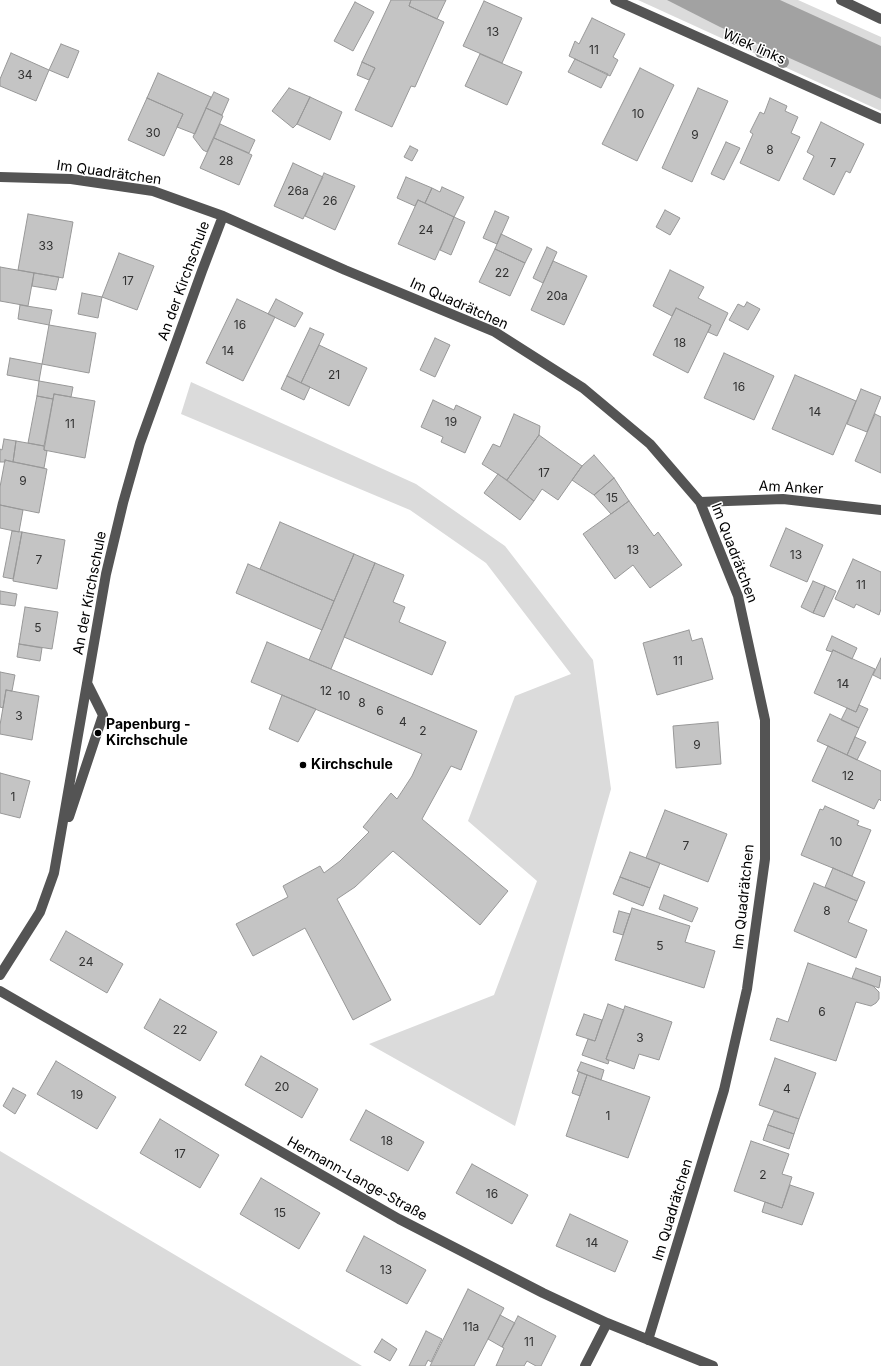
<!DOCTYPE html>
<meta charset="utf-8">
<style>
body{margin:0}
canvas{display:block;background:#fff}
</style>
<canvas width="881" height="1366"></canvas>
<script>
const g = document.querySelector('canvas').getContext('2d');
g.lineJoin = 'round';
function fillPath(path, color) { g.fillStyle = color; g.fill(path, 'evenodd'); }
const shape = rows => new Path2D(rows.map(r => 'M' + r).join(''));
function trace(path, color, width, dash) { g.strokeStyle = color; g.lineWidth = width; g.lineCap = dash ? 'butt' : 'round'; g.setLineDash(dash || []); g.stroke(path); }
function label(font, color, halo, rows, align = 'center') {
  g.font = font + ' Inter,sans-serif'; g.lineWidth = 3; g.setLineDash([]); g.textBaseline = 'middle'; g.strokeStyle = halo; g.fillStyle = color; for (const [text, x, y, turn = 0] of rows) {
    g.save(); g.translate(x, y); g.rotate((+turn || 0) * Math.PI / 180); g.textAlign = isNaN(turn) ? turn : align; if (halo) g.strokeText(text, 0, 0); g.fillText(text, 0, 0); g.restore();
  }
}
fillPath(shape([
 [638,0,798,0,881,37,881,111],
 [191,382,416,484,505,546,593,660,611,789,515,1126,369,1044,494,995,537,881,468,821,515,696,571,674,486,563,410,510,181,414],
 [0,1151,362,1366,0,1366]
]), '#dbdbdb');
fillPath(shape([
 [667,0,780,0,881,46,881,99,720,27]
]), '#a2a2a2');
const building = shape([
 [391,0,411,0,409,6,444,22,415,87,411,86,392,127,355,110,375,68,362,62,391,0],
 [411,0,446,0,437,19,409,6,411,0],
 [484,1,522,18,502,63,463,46,484,1],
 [355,2,374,12,353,51,334,41,355,2],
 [592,18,625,34,613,57,618,60,610,76,569,56,575,41,579,44,592,18],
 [61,44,79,51,68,78,49,70,61,44],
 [11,53,49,70,36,101,0,86,0,79,11,53],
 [480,54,522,72,507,105,465,86,480,54],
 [575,59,608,74,601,88,568,72,575,59],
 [362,62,375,68,369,80,357,75,362,62],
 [640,68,674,85,637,161,602,144,640,68],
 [158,73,211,97,195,134,177,127,183,114,147,98,158,73],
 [289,88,310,97,297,124,293,128,272,111,289,88],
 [698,88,728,101,692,182,662,168,698,88],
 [214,92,229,99,222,115,206,108,214,92],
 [310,97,342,112,330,140,297,124,310,97],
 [147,98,183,114,164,156,128,140,147,98],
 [770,98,787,106,785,111,798,117,791,133,800,137,779,181,740,163,753,134,750,132,760,112,764,114,770,98],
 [206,108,223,116,207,152,203,150,193,137,206,108],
 [821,122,864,144,850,173,846,171,834,195,803,179,814,156,807,152,821,122],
 [220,124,255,140,249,153,214,138,220,124],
 [214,138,252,155,239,185,200,168,214,138],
 [726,142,740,148,724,180,711,174,726,142],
 [410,146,418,150,412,161,404,157,410,146],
 [293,163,323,177,303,219,274,206,293,163],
 [324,173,355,186,335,230,305,216,324,173],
 [406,177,432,188,425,203,418,200,415,206,397,198,406,177],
 [442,187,464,197,454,217,425,203,432,188,440,192,442,187],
 [418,200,454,217,435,260,398,244,418,200],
 [665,210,680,218,670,235,656,227,665,210],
 [495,211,509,217,497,244,483,238,495,211],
 [28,214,73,222,63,278,18,270,28,214],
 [454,217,465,222,451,255,440,250,454,217],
 [501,234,532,249,525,263,495,249,501,234],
 [547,247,557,252,543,283,533,278,547,247],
 [495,249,525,263,510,296,479,282,495,249],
 [119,253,154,266,137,310,102,297,119,253],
 [553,261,587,276,564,325,531,310,553,261],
 [0,267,34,273,28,306,0,301,0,267],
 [670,270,704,287,698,298,728,313,717,336,708,332,711,325,676,308,672,316,653,306,670,270],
 [34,273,59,277,56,290,32,286,34,273],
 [82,293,102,297,98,318,78,314,82,293],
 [237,299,275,317,243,381,206,363,237,299],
 [276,299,303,313,295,327,268,314,276,299],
 [747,302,760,309,748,330,729,320,738,304,744,307,747,302],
 [20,305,52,310,49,325,18,319,20,305],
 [676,308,711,325,688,373,653,355,676,308],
 [49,325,96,333,89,373,42,364,49,325],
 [310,328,324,334,301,383,287,376,310,328],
 [435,338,450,345,435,377,420,370,435,338],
 [319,345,367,368,349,406,301,383,319,345],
 [724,353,774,376,754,420,704,398,724,353],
 [10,358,42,364,39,381,7,375,10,358],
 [795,375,856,401,833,455,772,429,795,375],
 [287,376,310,387,304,400,281,389,287,376],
 [39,381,73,387,71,397,54,394,53,399,37,396,39,381],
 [861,389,881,397,867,432,847,424,861,389],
 [54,394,95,401,85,458,44,450,54,394],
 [37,396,53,399,44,446,28,443,37,396],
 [433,400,454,410,456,405,481,417,465,453,441,442,443,437,421,427,433,400],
 [514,414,540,426,539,435,507,480,482,464,493,444,500,447,514,414],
 [875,414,881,417,881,473,855,461,875,414],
 [539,435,582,466,558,500,542,489,534,501,507,480,539,435],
 [4,439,16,441,13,462,5,460,5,462,0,462,0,449,2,450,4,439],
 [16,441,44,446,44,450,47,451,44,468,13,462,16,441],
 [594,455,614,478,594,495,572,480,582,466,594,455],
 [5,460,47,469,39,513,0,505,0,487,5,460],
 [498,474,534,501,520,520,484,493,498,474],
 [614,478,629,501,611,514,594,495,614,478],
 [629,501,654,536,658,532,682,565,650,588,633,565,615,579,583,534,629,501],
 [0,505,23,510,19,532,0,528,0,505],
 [280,522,354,554,334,601,260,569,280,522],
 [786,528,823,545,807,582,770,566,786,528],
 [12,531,22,532,13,579,3,577,12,531],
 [22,532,65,540,57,589,13,581,22,532],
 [354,554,375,563,331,669,309,660,354,554],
 [853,559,881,572,881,609,879,615,856,604,854,608,835,599,853,559],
 [375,563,404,575,393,602,405,607,399,622,446,642,432,675,344,637,375,563],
 [248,564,334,601,322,630,236,593,248,564],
 [813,581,825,586,813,613,801,607,813,581],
 [825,586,836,591,824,617,813,613,825,586],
 [0,591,17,594,15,606,0,604,0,591],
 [25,607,58,612,52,649,19,644,25,607],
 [689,630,692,641,702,638,713,679,657,695,643,643,689,630],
 [832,636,857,648,852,659,833,650,832,652,826,650,832,636],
 [267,642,477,731,461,770,451,766,422,819,508,891,480,925,393,851,355,887,337,899,391,1000,353,1020,305,928,253,956,236,924,288,897,283,886,320,866,324,873,340,861,369,832,363,827,391,793,397,799,412,776,422,754,251,682,267,642],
 [19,644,42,648,40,661,17,657,19,644],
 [833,650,875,669,856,712,814,693,833,650],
 [881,658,881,679,873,675,881,658],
 [0,672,15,675,12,691,6,690,3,708,0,707,0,672],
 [6,690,39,696,32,740,0,734,0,725,6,690],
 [282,695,316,709,298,742,269,729,282,695],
 [859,705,868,709,859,728,841,720,847,708,856,712,859,705],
 [830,714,859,728,847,755,817,741,830,714],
 [718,722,721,764,676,768,673,726,718,722],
 [855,737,866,742,857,760,847,755,855,737],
 [828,746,881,771,881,801,879,799,874,809,812,781,828,746],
 [0,773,30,781,20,818,0,813,0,773],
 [825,806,859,821,857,825,871,830,852,876,801,855,820,809,823,810,825,806],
 [665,810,727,834,708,882,646,858,665,810],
 [630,852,660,863,650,888,620,877,630,852],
 [833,868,865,882,857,901,825,887,833,868],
 [620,877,650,888,643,906,613,894,620,877],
 [814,883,857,901,848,922,867,930,856,958,794,931,814,883],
 [664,895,698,908,692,922,659,909,664,895],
 [632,908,690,926,685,942,715,951,704,988,615,960,632,908],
 [619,911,630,914,623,935,613,932,619,911],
 [66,931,123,964,107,993,50,960,66,931],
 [808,963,873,986,879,992,879,999,876,1003,871,1006,856,1002,836,1061,770,1040,777,1018,788,1022,808,963],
 [856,968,881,977,879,988,852,978,856,968],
 [160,999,217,1032,200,1061,144,1028,160,999],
 [608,1004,624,1010,606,1059,609,1061,608,1064,582,1055,588,1039,595,1041,608,1004],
 [625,1006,672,1022,659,1060,639,1054,634,1069,606,1059,625,1006],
 [584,1014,602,1020,595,1041,576,1035,584,1014],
 [261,1056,318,1089,302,1118,245,1085,261,1056],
 [775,1058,816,1073,799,1119,759,1105,775,1058],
 [56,1061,116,1097,97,1129,37,1094,56,1061],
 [581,1062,604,1070,601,1080,577,1071,581,1062],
 [579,1072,587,1075,580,1096,572,1093,579,1072],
 [587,1075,650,1097,628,1158,566,1136,587,1075],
 [13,1088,26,1095,15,1114,3,1106,13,1088],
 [366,1110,424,1142,408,1171,350,1140,366,1110],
 [774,1111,799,1119,794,1134,768,1125,774,1111],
 [160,1119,219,1155,200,1188,140,1153,160,1119],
 [768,1125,794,1134,789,1149,763,1140,768,1125],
 [751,1141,789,1154,782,1174,792,1177,782,1208,734,1191,751,1141],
 [472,1164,528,1195,512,1224,456,1193,472,1164],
 [261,1178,320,1213,299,1249,240,1214,261,1178],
 [790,1185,814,1193,802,1225,762,1212,765,1202,782,1208,790,1185],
 [570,1214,628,1241,615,1272,556,1246,570,1214],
 [364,1236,426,1270,407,1304,346,1271,364,1236],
 [468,1289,504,1308,474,1366,430,1366,468,1289],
 [500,1315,515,1323,502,1347,488,1339,500,1315],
 [518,1316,556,1336,541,1366,536,1366,527,1361,524,1366,496,1366,504,1348,502,1347,518,1316],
 [426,1331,442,1339,431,1362,428,1360,425,1366,409,1366,426,1331],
 [382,1339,397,1349,390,1361,374,1352,382,1339]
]);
fillPath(building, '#c4c4c4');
trace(building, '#989898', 1);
trace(shape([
 [615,0,881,119],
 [841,0,881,19],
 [0,177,71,179,153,191,223,216,345,270,495,332,583,388,650,444,700,502,738,596,765,720,765,859,747,989,724,1090,648,1340],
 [700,502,783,499,881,510],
 [69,817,103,715,87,683],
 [0,975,40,912,54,873,106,574,123,503,140,443,202,271,223,216],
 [0,991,45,1017,399,1219,543,1293,607,1323,713,1366],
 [585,1366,607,1323]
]), '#545454', 10);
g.fillStyle = '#8e8e8e';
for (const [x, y] of [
 [736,39],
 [761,52],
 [783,62]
]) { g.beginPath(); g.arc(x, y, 6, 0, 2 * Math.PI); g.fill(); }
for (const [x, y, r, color] of [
 [98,733,4,"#000"],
 [303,765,4,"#000"]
]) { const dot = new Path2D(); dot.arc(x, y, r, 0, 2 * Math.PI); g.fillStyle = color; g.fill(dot); trace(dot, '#fff', 1.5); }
label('12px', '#313131', null, [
 ["13",493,32],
 ["11",594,50],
 ["34",25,75],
 ["10",638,114],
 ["30",153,133],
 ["9",695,135],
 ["8",770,150],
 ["28",226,161],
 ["7",833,163],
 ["26a",298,191],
 ["26",330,201],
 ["24",426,230],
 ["33",46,246],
 ["22",502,273],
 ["17",128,281],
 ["20a",557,296],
 ["16",240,325],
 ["18",680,343],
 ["14",228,351],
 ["21",334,375],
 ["16",739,387],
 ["14",815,412],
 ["19",451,422],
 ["11",70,424],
 ["17",544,473],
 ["9",23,481],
 ["15",612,498],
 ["13",633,550],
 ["13",796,555],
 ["7",39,560],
 ["11",861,585],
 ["5",38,628],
 ["11",678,661],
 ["14",843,684],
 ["12",326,691],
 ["10",344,696],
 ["8",362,703],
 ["6",380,711],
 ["3",19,716],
 ["4",403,722],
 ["2",423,731],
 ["9",697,745],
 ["12",848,776],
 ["1",13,797],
 ["10",836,842],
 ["7",686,846],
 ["8",827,911],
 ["5",660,946],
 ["24",86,962],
 ["6",822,1012],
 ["22",180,1030],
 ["3",640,1038],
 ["20",282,1087],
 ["4",787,1089],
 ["19",77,1095],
 ["1",608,1116],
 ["18",387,1141],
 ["17",180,1154],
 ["2",763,1175],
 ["16",492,1194],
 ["15",280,1213],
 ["14",592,1243],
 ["13",386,1270],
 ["11a",471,1327],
 ["11",529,1342]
]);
label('14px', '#000', '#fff', [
 ["Wiek links",754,47,24],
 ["Im Quadrätchen",109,173,8],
 ["An der Kirchschule",184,281,-70],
 ["Im Quadrätchen",459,304,24],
 ["Am Anker",791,488,3],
 ["Im Quadrätchen",734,553,69],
 ["An der Kirchschule",90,593,-79],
 ["Im Quadrätchen",744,897,-84],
 ["Hermann-Lange-Straße",357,1179,29],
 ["Im Quadrätchen",673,1210,-73]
]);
label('bold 14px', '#000', '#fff', [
 ["Papenburg -",106,725],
 ["Kirchschule",106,741],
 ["Kirchschule",311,765]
], 'left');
</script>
